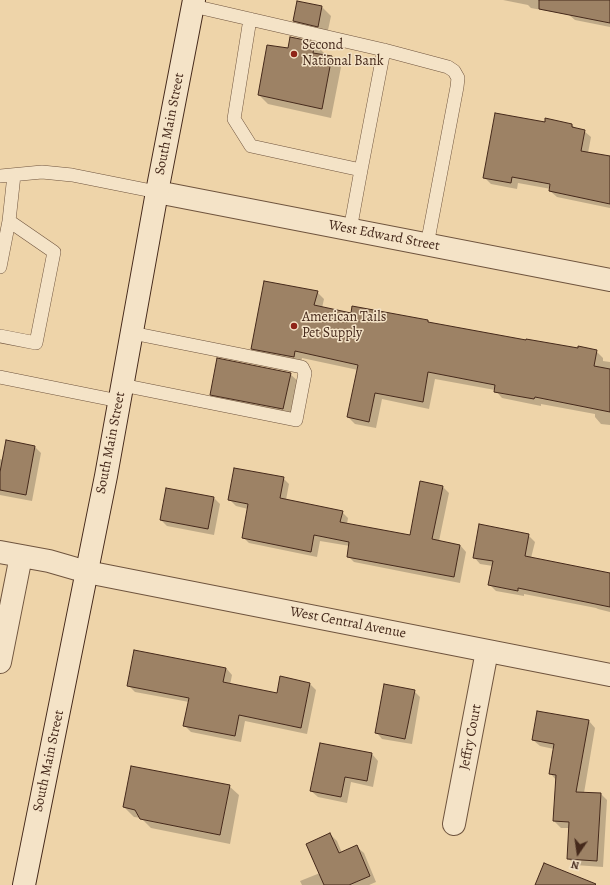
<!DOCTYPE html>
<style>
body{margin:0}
#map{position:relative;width:610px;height:885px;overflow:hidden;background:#eed4a9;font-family:Alegreya,serif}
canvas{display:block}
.north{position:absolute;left:558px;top:833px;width:40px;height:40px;-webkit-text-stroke:3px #f4e3c7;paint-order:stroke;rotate:193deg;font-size:11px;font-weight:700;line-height:16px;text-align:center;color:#45291b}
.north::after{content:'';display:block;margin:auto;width:14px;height:18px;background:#45291b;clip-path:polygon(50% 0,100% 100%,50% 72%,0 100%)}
</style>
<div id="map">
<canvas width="610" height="885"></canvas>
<div class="north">N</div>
</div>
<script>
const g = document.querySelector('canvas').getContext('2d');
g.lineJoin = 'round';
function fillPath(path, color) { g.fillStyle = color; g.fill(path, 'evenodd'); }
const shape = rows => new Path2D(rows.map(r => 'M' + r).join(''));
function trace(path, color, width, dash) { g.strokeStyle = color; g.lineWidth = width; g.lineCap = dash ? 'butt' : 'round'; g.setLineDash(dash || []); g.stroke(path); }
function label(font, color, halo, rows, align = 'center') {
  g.font = font + ' Alegreya,serif'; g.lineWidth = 3; g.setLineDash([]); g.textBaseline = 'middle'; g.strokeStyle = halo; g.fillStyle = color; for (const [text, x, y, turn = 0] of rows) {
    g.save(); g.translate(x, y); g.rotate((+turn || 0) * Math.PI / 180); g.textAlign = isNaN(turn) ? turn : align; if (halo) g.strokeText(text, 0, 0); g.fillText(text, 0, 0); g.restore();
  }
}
fillPath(shape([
 [503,0,610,0,610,27,575,20,569,15,531,8,528,5],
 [322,7,331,16,327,35,303,30,294,20],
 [314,43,324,53,323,56,332,57,341,67,331,118,268,104,259,95],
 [545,123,572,125,576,129,584,131,591,137,588,153,610,157,610,208,557,197,550,191,551,189,518,183,517,189,491,184,484,177],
 [317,292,324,299,322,308,352,315,428,321,430,323,578,350,596,351,603,358,603,361,610,362,610,425,601,424,595,417,595,414,541,404,541,406,502,398,495,390,435,379,429,409,382,399,376,428,355,424,348,417,358,370,302,358,301,364,259,355,252,348],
 [290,374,300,383,293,418,221,404,211,394],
 [34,446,41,453,32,501,0,495,0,459,3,460],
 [283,478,289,484,286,500,342,512,348,518,347,524,411,536,443,487,449,493,439,541,460,545,466,552,460,583,354,562,348,556,350,546,320,541,317,557,249,543,243,537,248,509,236,506,230,500],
 [167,489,214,498,220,504,214,535,167,526,161,520],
 [528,535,535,542,531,558,610,574,610,612,598,609,596,608,524,594,524,596,496,591,489,584,493,566,480,564,474,557],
 [226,668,232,675,230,685,278,694,281,678,310,684,316,690,307,734,245,721,241,742,191,732,184,725,189,702,135,692,128,685],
 [414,691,420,697,412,744,382,739,376,732],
 [538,712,589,721,595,728,584,793,601,794,607,800,603,867,575,865,568,858,570,828,561,828,554,821,556,780,550,773,554,749,540,746,533,740],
 [320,744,372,754,378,761,373,787,351,782,347,803,318,797,311,791],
 [229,786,239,795,230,844,151,828,141,818,134,817,124,807],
 [330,834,337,841,342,853,357,847,364,853,376,882,369,885,302,885,300,881,320,873]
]), '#0003');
const building = shape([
 [539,0,610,0,610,23,539,9,539,0],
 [297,1,322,6,318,27,293,21,297,1],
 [290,37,315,42,313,53,332,56,322,109,258,95,267,45,288,48,290,37],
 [495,113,545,122,545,118,572,124,572,127,585,130,581,151,610,156,610,204,549,191,550,184,512,177,511,183,483,178,495,113],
 [264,281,318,291,314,305,351,313,352,306,428,320,428,322,526,340,526,339,578,348,578,346,597,350,594,366,610,369,610,412,535,397,534,399,494,392,495,385,428,372,423,402,375,393,369,422,347,417,358,365,295,351,294,357,251,349,264,281],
 [217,358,291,373,283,409,210,395,217,358],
 [6,440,35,446,26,495,0,490,0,472,6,440],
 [234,468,284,477,280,498,343,511,340,522,410,535,420,481,443,486,432,539,460,545,454,577,347,557,349,542,314,535,311,552,242,538,248,504,228,500,234,468],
 [166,488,214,497,208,529,160,520,166,488],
 [479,524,529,534,525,556,610,573,610,607,518,588,518,591,488,585,493,561,473,558,479,524],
 [134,650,226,668,223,682,277,693,280,676,310,683,301,728,239,715,235,736,183,726,189,698,127,686,134,650],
 [384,684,415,690,405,739,375,733,384,684],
 [537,711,589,720,576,792,601,793,597,861,567,859,569,822,553,821,556,775,549,774,554,744,532,740,537,711],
 [320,743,372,753,367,781,345,777,341,797,310,791,320,743],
 [131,766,230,785,220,835,140,819,135,810,123,807,131,766],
 [330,833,339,853,357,845,370,876,349,885,324,885,306,844,330,833],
 [544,863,596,884,595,885,535,885,544,863]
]);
fillPath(building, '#9d8265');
trace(building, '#45291b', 1);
const service = shape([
 [193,6,384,50,448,67,454,71,458,78,457,87,427,245],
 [250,19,234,119,251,146,361,170,350,230],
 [361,170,384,50],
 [0,176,42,172,72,175,157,192],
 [0,267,9,221,14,175],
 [0,336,36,343,54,252,9,221],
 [0,377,119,401],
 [122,385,296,420,305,373,302,367,132,333]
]);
const minor = shape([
 [157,192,610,280],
 [0,552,49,561,87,572,610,675],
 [0,662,21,556],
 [454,824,487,651]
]);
const secondary = shape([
 [24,885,106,476,157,192,194,0]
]);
trace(service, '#6f543e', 14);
trace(minor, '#6f543e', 24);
trace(secondary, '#45291b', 24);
trace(service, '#f4e3c7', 13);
trace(minor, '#f4e3c7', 22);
trace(secondary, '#f4e3c7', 22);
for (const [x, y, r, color] of [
 [294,54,4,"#8f2418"],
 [294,326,4,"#8f2418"]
]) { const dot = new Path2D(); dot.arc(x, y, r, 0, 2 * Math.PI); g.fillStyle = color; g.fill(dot); trace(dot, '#f4e3c7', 1.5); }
label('14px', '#45291b', '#f4e3c7', [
 ["Second",302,46],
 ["National Bank",302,62],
 ["American Tails",302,318],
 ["Pet Supply",302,334]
], 'left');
label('14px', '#45291b', '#f4e3c7', [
 ["South Main Street",170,124,-79],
 ["West Edward Street",384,236,11],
 ["South Main Street",111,443,-79],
 ["West Central Avenue",348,623,11],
 ["Jeffry Court",471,737,-79],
 ["South Main Street",49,761,-78]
]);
</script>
